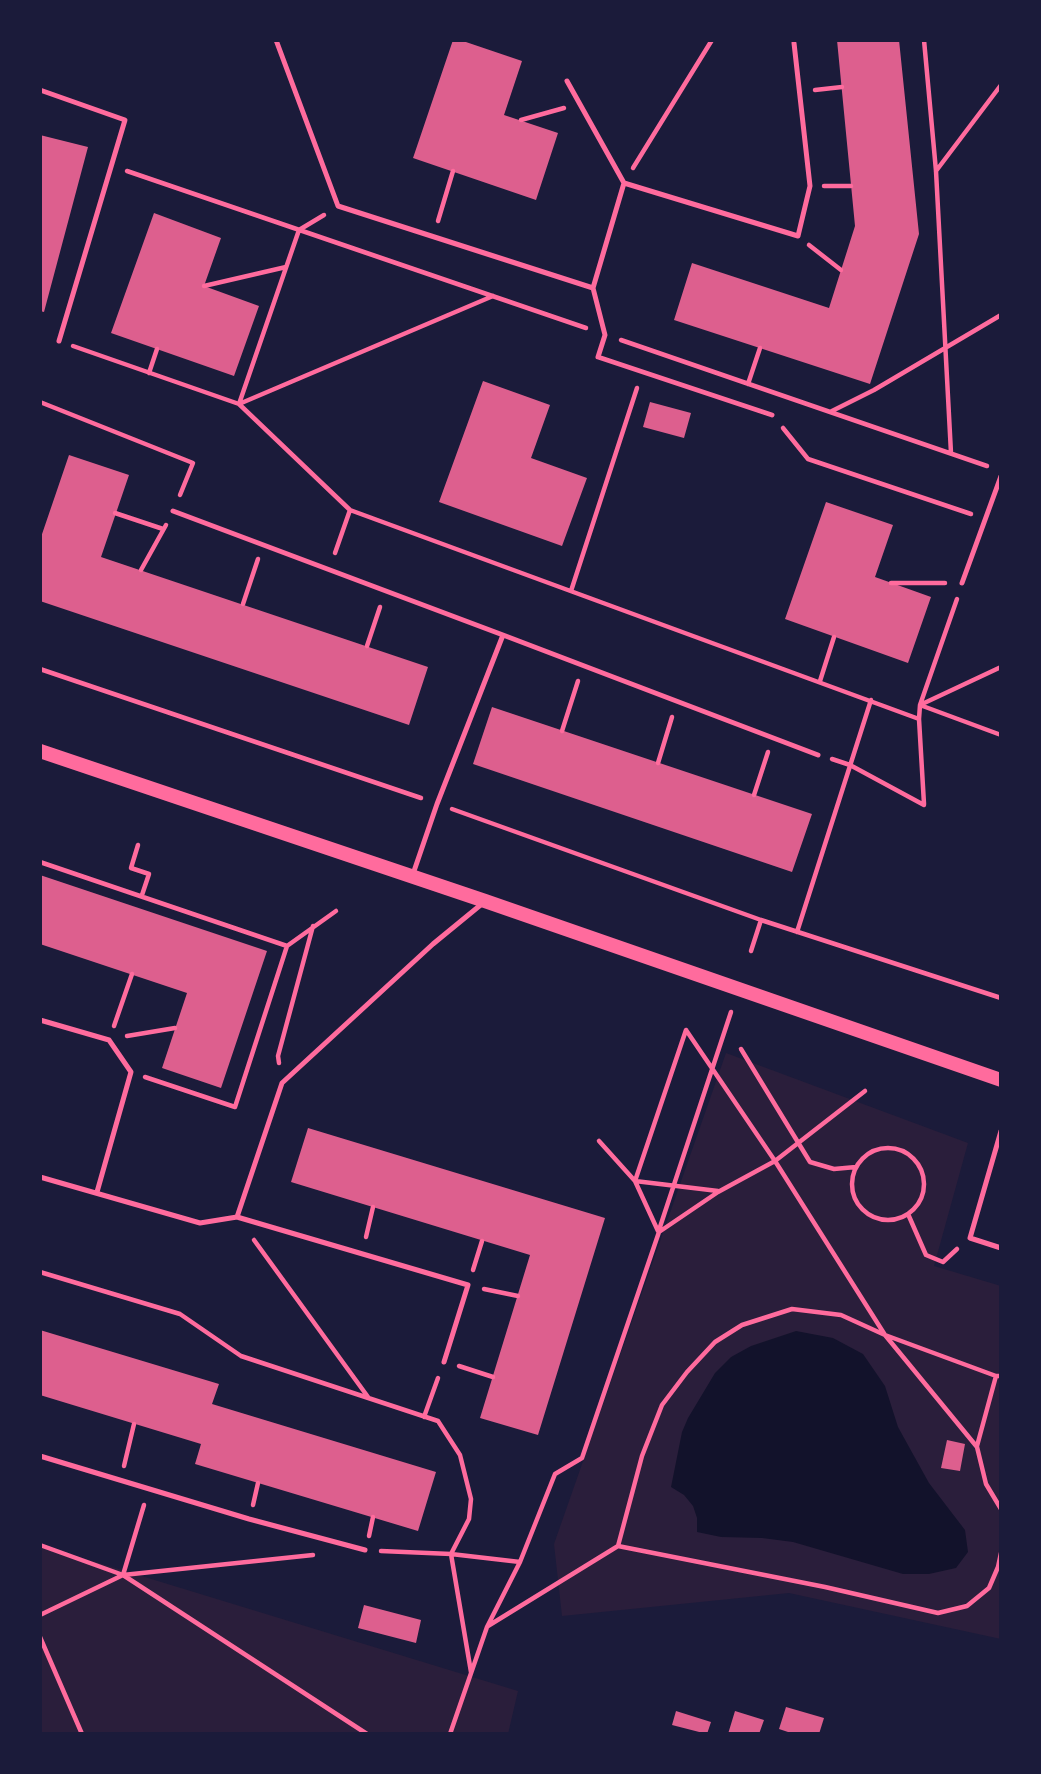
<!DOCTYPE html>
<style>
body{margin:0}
#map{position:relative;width:1041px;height:1774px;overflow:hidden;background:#1b1b3a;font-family:"Work Sans",sans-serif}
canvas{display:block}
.frame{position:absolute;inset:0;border:42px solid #1b1b3a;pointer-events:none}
</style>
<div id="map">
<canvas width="1041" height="1774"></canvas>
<div class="frame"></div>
</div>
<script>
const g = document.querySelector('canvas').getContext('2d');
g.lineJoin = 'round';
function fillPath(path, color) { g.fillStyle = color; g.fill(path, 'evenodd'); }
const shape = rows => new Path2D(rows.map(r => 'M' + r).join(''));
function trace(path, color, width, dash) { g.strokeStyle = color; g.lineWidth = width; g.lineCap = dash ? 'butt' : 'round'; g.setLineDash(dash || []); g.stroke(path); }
fillPath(shape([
 [726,1053,968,1143,934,1266,1001,1286,1001,1639,789,1593,562,1616,554,1544],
 [40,1545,518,1691,508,1734,40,1734]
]), '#2a1e3b');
fillPath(shape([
 [796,1331,833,1338,863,1354,885,1386,898,1427,929,1483,965,1530,968,1552,956,1568,929,1574,903,1574,793,1542,762,1538,721,1537,697,1532,697,1518,693,1506,684,1495,671,1487,682,1432,688,1418,715,1373,731,1357,751,1346]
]), '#12122b');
fillPath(shape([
 [453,40,460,40,522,61,504,115,558,133,536,200,413,158],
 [837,40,899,40,919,234,870,384,674,320,692,263,829,308,855,226],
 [40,135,88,147,44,312,40,311],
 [154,213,221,238,204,286,259,306,234,376,111,333],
 [483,381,550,405,531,458,587,478,562,546,439,502],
 [650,402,691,413,684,438,643,427],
 [69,455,129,475,101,557,428,667,409,725,40,601,40,540],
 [826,502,893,525,875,577,931,597,908,663,785,619],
 [492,707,812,814,792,872,473,764],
 [40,875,267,951,221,1088,162,1068,187,993,40,944],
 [308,1128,605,1218,538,1435,480,1418,530,1255,291,1182],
 [40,1330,219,1384,212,1404,436,1472,418,1531,195,1464,201,1444,40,1395],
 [947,1440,965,1444,960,1471,941,1468],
 [364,1605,421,1620,416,1643,358,1628],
 [786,1707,824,1718,819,1734,794,1734,779,1729],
 [676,1711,711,1722,707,1734,672,1725],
 [735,1711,764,1720,759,1734,728,1734]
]), '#dd5f8e');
trace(shape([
 [924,40,936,171,951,453],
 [815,90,842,87],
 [521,120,564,108],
 [633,168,712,40],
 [127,171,586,328],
 [936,171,1001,85],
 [824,186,851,186],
 [324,215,299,230,239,404,350,510],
 [438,221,453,171],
 [809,245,841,270],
 [204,286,286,267],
 [621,340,987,466],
 [73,346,239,404,493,296],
 [149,373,157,349],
 [748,384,760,348],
 [40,402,193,463,180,495],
 [830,412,874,390,1001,315],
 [783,428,808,459,971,514],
 [115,513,163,529],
 [335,553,350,510,919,719,920,705,1001,667],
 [141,570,166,525],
 [891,583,945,583],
 [571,591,637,388],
 [957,599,920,705,1001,735],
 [243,604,258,559],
 [367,646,380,607],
 [40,669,421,798],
 [820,681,834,637],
 [919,719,924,804],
 [562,731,578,681],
 [832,759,850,765,924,805],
 [658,763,672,717],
 [754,795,768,752],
 [452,809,761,920,1001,998],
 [138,845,131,868,149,874,142,895],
 [40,862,287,946],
 [797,932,871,700],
 [751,951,761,920],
 [114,1026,132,974],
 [686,1030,775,1161,885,1335,977,1447,986,1484,1001,1509],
 [127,1036,175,1028],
 [741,1049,810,1162,834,1169,856,1167],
 [279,1063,278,1056,313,926],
 [145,1077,235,1107,287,946,336,911],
 [599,1141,635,1181,718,1191],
 '852 1184a36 36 0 1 1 72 0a36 36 0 1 1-72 0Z',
 [908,1214,926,1255,943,1262,957,1249],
 [659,1230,731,1012],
 [658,1231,635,1181,686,1030],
 [366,1237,373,1207],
 [254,1240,368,1397],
 [473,1270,482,1241],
 [40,1272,180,1314,241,1356,438,1421,460,1455,471,1499,469,1519,451,1554,471,1672],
 [484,1289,518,1296],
 [459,1366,493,1377],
 [424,1417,438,1378],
 [977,1446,996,1376,1001,1376],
 [124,1466,134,1424],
 [253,1505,258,1483],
 [369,1536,373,1517],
 [40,1545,123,1575,313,1555],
 [618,1546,642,1456,662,1405,687,1372,715,1342,742,1325,792,1309,841,1315,885,1335,996,1376],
 [381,1551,451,1554,520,1562],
 [123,1575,144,1505],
 [40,1615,123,1575,367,1734],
 [488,1626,618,1546,825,1587,938,1613,967,1606,989,1588,998,1567,1001,1553],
 [40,1637,82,1734],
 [450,1734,487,1627,520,1562,555,1474,582,1458,659,1232,718,1192,775,1161,865,1091]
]), '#ff6b9d', 4.5);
trace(shape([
 [276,40,338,206,593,288,605,335,598,357,772,415],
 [567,81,624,183,593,288],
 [40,90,125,120,59,341],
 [624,183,798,236,810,186,794,43],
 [173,511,503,635],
 [962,583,1001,476],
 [413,874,437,804,503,635,818,755],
 [40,1020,109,1040,131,1072,97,1192],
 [1001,1131,970,1238,1001,1248],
 [40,1177,200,1223,237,1217],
 [444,1362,468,1285,237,1217,282,1083,433,944,483,903],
 [40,1456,249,1519,365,1550]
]), '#ff6b9d', 5);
trace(shape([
 [40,751,485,901,1001,1080]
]), '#ff6b9d', 14);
</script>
